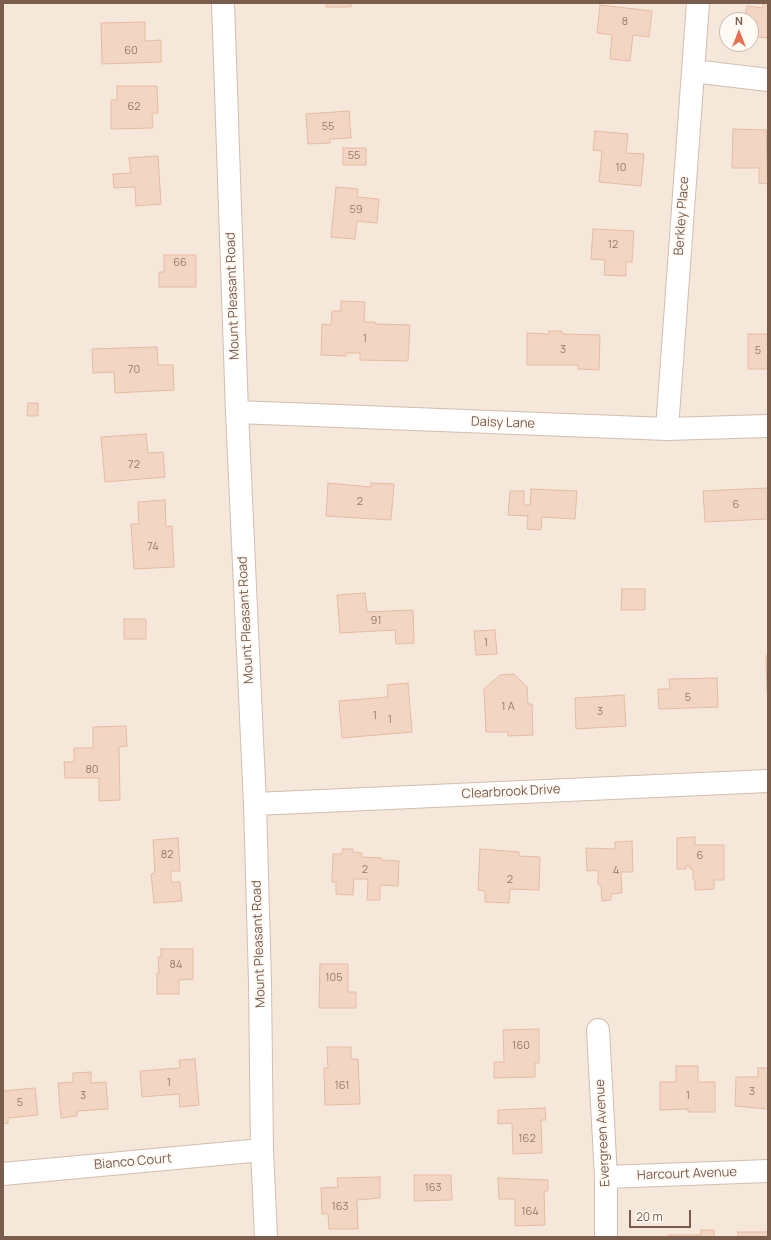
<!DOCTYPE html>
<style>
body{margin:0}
#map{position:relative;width:771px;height:1240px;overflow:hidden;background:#fdf6ec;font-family:Manrope,sans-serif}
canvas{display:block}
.frame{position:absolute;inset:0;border:4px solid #7a5c4d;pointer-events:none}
.north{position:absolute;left:719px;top:12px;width:40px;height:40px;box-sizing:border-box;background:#fffaf3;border:1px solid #cabbb1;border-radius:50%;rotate:0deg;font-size:11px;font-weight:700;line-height:16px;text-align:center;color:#7a5c4d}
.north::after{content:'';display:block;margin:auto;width:14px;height:18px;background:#e76f51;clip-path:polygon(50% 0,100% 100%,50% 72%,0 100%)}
.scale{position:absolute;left:629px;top:1210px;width:62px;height:18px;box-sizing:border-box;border:2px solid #7a5c4d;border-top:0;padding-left:5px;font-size:12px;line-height:14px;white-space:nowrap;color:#7a5c4d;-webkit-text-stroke:3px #fffaf3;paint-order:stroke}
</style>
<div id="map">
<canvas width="771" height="1240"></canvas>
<div class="frame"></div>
<div class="north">N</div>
<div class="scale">20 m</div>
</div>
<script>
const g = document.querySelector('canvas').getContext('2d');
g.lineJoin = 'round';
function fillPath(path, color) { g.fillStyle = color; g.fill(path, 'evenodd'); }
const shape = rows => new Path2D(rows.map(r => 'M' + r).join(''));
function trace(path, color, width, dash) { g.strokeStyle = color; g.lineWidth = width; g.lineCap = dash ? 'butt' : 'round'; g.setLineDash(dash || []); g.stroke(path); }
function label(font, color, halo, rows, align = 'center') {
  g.font = font + ' Manrope,sans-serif'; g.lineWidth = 3.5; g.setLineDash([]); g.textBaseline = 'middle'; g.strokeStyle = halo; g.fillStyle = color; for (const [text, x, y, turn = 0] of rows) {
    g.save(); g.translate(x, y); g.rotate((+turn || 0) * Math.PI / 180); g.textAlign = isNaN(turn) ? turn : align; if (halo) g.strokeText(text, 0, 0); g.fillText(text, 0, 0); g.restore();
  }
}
fillPath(shape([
 [3,3,768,3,768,1237,3,1237],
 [727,20,751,20,751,44,727,44]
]), '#f5e8da');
const building = shape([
 [326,3,351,3,351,7,326,7,326,3],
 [763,3,768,3,768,38,751,36,751,20,745,20,747,6,763,8,763,3],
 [600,5,652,11,649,37,633,35,630,61,610,59,612,35,597,33,600,5],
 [145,22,145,41,161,40,161,62,102,64,101,23,145,22],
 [117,86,157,86,158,113,152,113,153,128,111,129,111,100,117,100,117,86],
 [349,111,351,138,330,139,330,143,308,144,306,114,349,111],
 [733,129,766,130,768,184,759,183,759,168,732,168,733,129],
 [595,131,628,134,626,153,644,154,641,186,599,182,602,151,593,150,595,131],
 [343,148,366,148,366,165,343,165,343,148],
 [158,156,161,204,136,206,135,187,114,188,113,174,131,173,129,158,158,156],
 [336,187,358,189,357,197,379,199,377,223,357,221,355,239,331,237,336,187],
 [593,229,634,231,632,262,626,262,626,276,604,275,605,260,591,259,593,229],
 [164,255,196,255,196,287,159,287,159,272,164,272,164,255],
 [341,301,365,302,364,322,375,322,375,324,410,325,408,361,360,360,360,353,346,353,346,356,321,355,322,324,331,325,332,311,341,311,341,301],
 [549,331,562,331,562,334,600,335,599,370,578,369,578,365,527,365,527,333,549,334,549,331],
 [748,334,768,334,768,369,748,369,748,334],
 [157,347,158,365,173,365,174,390,115,393,114,372,93,373,92,349,157,347],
 [28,403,38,403,38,416,27,416,28,403],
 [146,434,148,453,163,452,165,477,105,482,101,437,146,434],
 [328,483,371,487,371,483,394,484,391,520,326,516,328,483],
 [768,488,768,519,705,522,703,491,768,488],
 [531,489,577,491,575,519,542,517,541,530,527,529,528,516,508,515,510,491,524,491,524,505,530,505,531,489],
 [165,500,166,527,172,526,174,567,134,569,131,524,139,524,138,502,165,500],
 [622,589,645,589,645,610,621,610,622,589],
 [365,593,367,612,413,610,414,643,396,644,395,630,340,633,337,595,365,593],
 [124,619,146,619,146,639,124,639,124,619],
 [495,630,497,654,476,655,474,631,495,630],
 [766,656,768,656,768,692,767,692,766,656],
 [514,674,527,687,528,704,532,704,533,735,508,736,508,732,486,732,484,689,500,675,514,674],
 [717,678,718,707,659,709,658,689,670,689,669,679,717,678],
 [408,683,412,732,342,738,339,701,388,697,387,685,408,683],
 [624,695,626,726,576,729,575,698,624,695],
 [126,726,127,746,119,747,120,800,99,801,99,778,65,778,64,762,74,762,74,748,93,748,93,727,126,726],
 [695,837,695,845,724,845,724,880,714,880,714,889,695,890,695,880,693,880,693,869,690,869,690,866,686,866,686,869,677,869,677,838,695,837],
 [178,838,180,871,171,871,171,882,180,882,182,901,154,903,151,874,155,873,153,840,178,838],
 [632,841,633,872,621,872,622,893,611,894,611,900,602,901,601,885,598,885,598,870,587,871,586,848,615,849,615,842,632,841],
 [343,849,353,849,353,852,362,853,362,857,381,858,381,860,399,861,398,886,380,885,380,900,367,900,368,879,354,879,353,895,336,894,336,882,332,882,333,854,342,854,343,849],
 [480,849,519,852,519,856,540,857,539,890,510,889,509,903,485,902,485,891,478,890,480,849],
 [161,949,193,949,193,979,179,980,179,994,157,994,157,973,159,973,158,957,161,957,161,949],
 [320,964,348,964,348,992,356,992,356,1008,319,1008,320,964],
 [539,1029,539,1063,535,1063,535,1077,494,1078,494,1062,504,1062,503,1030,539,1029],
 [327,1047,351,1047,351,1059,358,1059,360,1104,325,1105,324,1068,328,1068,327,1047],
 [195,1059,199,1105,180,1107,179,1094,142,1097,140,1071,180,1068,179,1060,195,1059],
 [676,1066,698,1066,698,1082,715,1082,715,1112,688,1112,688,1109,660,1110,660,1082,676,1082,676,1066],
 [758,1068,768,1068,768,1109,735,1106,736,1077,758,1077,758,1068],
 [91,1072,91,1083,106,1082,108,1109,77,1111,77,1116,61,1118,58,1083,73,1082,73,1073,91,1072],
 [35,1088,38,1115,8,1118,8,1123,3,1124,3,1091,35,1088],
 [545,1108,546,1120,541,1120,542,1153,513,1154,512,1123,498,1124,498,1110,545,1108],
 [414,1175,451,1175,452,1200,414,1201,414,1175],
 [380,1177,380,1198,357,1200,358,1229,329,1229,328,1214,322,1214,321,1188,338,1187,337,1178,380,1177],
 [498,1178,548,1180,548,1191,544,1191,545,1225,515,1226,515,1199,499,1199,498,1178],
 [701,1230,714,1230,714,1237,668,1237,668,1235,701,1235,701,1230],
 [738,1232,768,1232,768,1237,738,1237,738,1232]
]);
fillPath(building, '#f3d5c3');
trace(building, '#e6bba3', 1);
const minor = shape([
 [223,3,237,412,255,804,260,982,262,1150,266,1237],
 [693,71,768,80],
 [237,412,667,429,768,426],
 [667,429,698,3],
 [255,804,768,781],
 [598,1030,606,1177,606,1237],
 [3,1174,262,1150],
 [606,1177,768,1171]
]);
trace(minor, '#d1beb0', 24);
trace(minor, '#fff', 22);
label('11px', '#987a6a', null, [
 ["8",625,22],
 ["60",131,51],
 ["62",134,107],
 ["55",328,127],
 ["55",354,156],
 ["10",621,168],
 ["59",356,210],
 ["12",613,245],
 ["66",180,263],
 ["1",365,339],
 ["3",563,350],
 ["5",758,351],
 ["70",134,370],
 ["72",134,465],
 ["2",360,502],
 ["6",736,505],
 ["74",153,547],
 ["91",376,621],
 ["1",486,643],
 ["5",688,698],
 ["1 A",508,707],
 ["3",600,712],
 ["1",375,716],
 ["1",390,720],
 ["80",92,770],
 ["82",167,855],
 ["6",700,856],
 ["2",365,870],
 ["4",616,871],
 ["2",510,880],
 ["84",176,965],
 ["105",334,978],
 ["160",521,1046],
 ["1",169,1083],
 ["161",342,1086],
 ["3",752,1092],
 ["3",83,1096],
 ["1",688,1096],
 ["5",20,1103],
 ["162",527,1139],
 ["163",433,1188],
 ["163",340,1207],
 ["164",530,1212]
]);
label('13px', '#7a5c4d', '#fffaf3', [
 ["Berkley Place",682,216,-86],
 ["Mount Pleasant Road",233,296,-92],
 ["Daisy Lane",503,423,2],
 ["Mount Pleasant Road",246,620,-93],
 ["Clearbrook Drive",511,792,-3],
 ["Mount Pleasant Road",259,944,-92],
 ["Evergreen Avenue",603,1133,-93],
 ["Bianco Court",133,1162,-5],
 ["Harcourt Avenue",687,1174,-2]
]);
</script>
